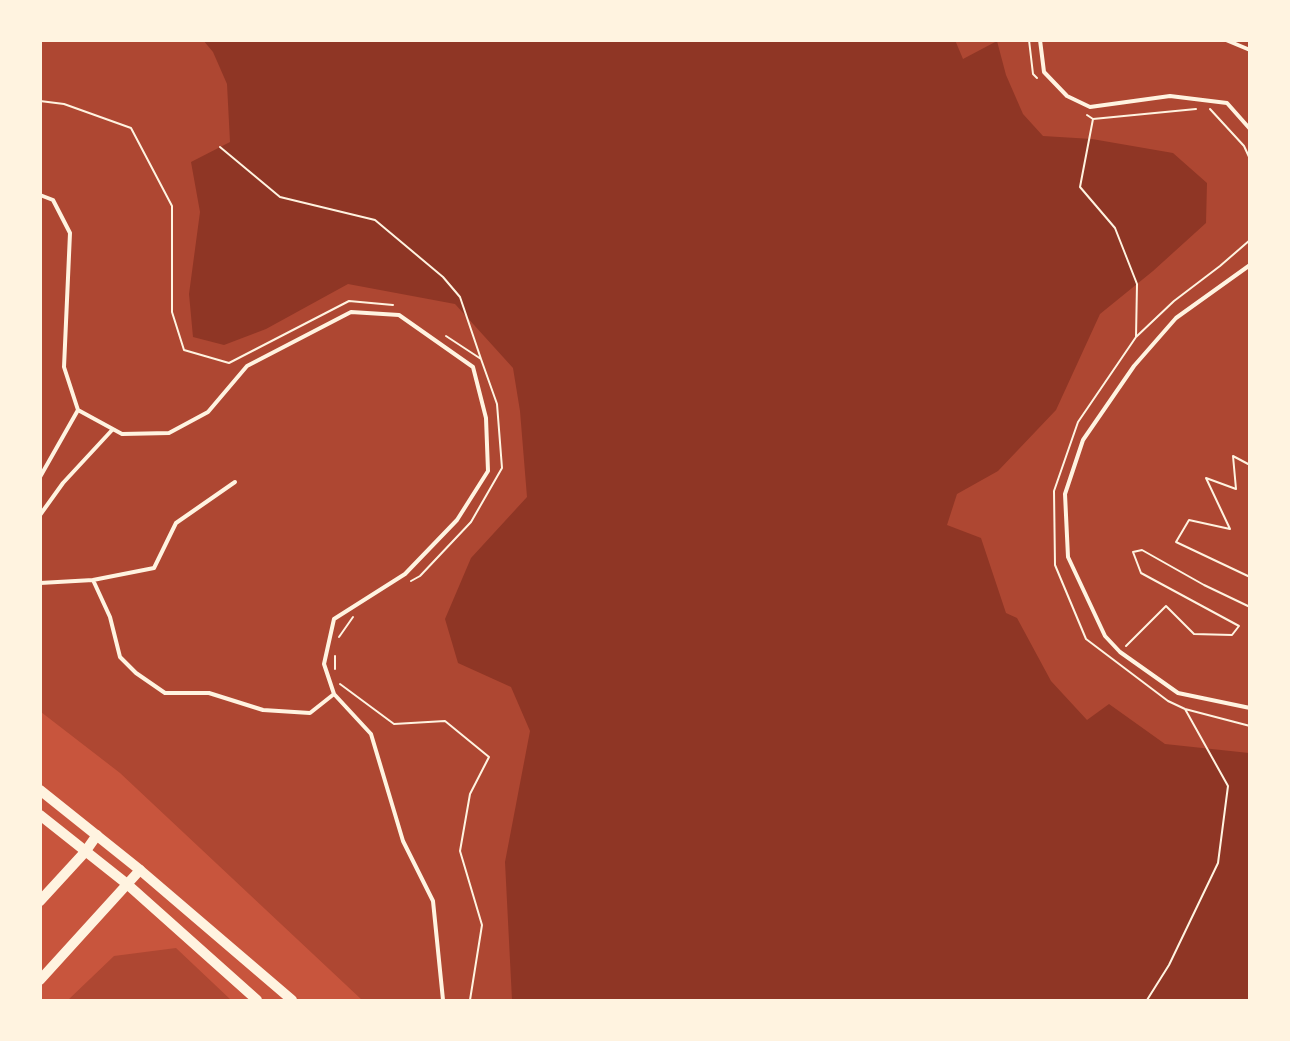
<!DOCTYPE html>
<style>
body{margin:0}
#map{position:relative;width:1290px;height:1041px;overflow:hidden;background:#c8553d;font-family:"Public Sans",sans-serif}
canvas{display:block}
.frame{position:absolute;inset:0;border:42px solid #fff3e0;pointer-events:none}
</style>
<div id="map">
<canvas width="1290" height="1041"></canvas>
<div class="frame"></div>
</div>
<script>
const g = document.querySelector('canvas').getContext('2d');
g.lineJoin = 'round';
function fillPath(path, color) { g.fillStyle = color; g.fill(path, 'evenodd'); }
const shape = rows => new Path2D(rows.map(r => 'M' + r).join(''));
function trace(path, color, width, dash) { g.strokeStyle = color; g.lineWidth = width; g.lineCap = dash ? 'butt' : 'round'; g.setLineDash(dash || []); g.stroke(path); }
fillPath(shape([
 [40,41,1249,41,1249,1000,362,1000,120,773,41,712],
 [176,948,231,1000,68,1000,114,956]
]), '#ae4732');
fillPath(shape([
 [203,40,955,40,963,59,997,41,1006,75,1023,114,1043,136,1092,139,1173,153,1207,183,1206,223,1153,271,1100,314,1056,410,998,471,957,494,947,525,981,538,1006,613,1017,618,1051,681,1087,720,1109,704,1165,744,1249,753,1249,1000,512,1000,505,862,530,731,511,687,458,663,445,619,471,558,527,497,520,411,513,368,455,304,348,284,266,329,224,345,193,337,189,294,200,212,191,162,230,142,227,84,213,52]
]), '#8f3625');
trace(shape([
 [1029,40,1033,74,1037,78],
 [40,101,64,104,131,128,172,206,172,312,184,350,229,363,349,301,393,305],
 [1210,109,1244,146,1250,159],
 [1087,115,1093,119,1196,109],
 [1093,119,1080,187,1115,228,1137,284,1136,337],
 [220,147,280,197,375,220,443,277,460,297,481,359],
 [1250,240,1220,266,1174,301,1136,337,1078,422,1054,491,1055,565,1086,639,1168,701,1185,709,1250,726],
 [1250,465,1233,456,1236,489,1206,478,1230,529,1189,520,1176,542,1250,577],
 [411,581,420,576,471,522,502,468,497,404,481,359,446,336],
 [339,637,353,617],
 [1126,646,1166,606,1194,634,1232,635,1239,626,1141,573,1133,552,1142,550,1204,585,1250,607],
 [335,656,335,669],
 [340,684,394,724,445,721,489,757,470,794,460,851,482,925,470,1000],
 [1147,1000,1169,965,1218,863,1228,786,1185,709]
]), '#fff3e0', 2);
trace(shape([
 [1040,40,1044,72,1067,96,1090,107,1170,96,1227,103,1250,129],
 [1226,40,1250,50],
 [40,195,53,200,70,233,64,367,78,410,122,434,169,433,208,412,247,366,351,312,399,315,473,367,486,418,488,471,457,520,405,574,334,619,324,664,334,694,371,734,403,841,433,901,443,1000],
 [1250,265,1176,318,1134,366,1083,440,1065,494,1068,557,1105,636,1120,652,1178,693,1250,708],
 [40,477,78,410],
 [235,482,176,523,154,568,93,580,110,617,120,657,136,673,165,693,209,693,263,710,310,713,334,694],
 [40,515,63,483,113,429],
 [40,583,93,580]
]), '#fff3e0', 4);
trace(shape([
 [40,790,140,870,292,1000],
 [40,815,127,884,257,1000]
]), '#fff3e0', 10);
trace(shape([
 [40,901,85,852,97,835],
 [40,980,140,870]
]), '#fff3e0', 10);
</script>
